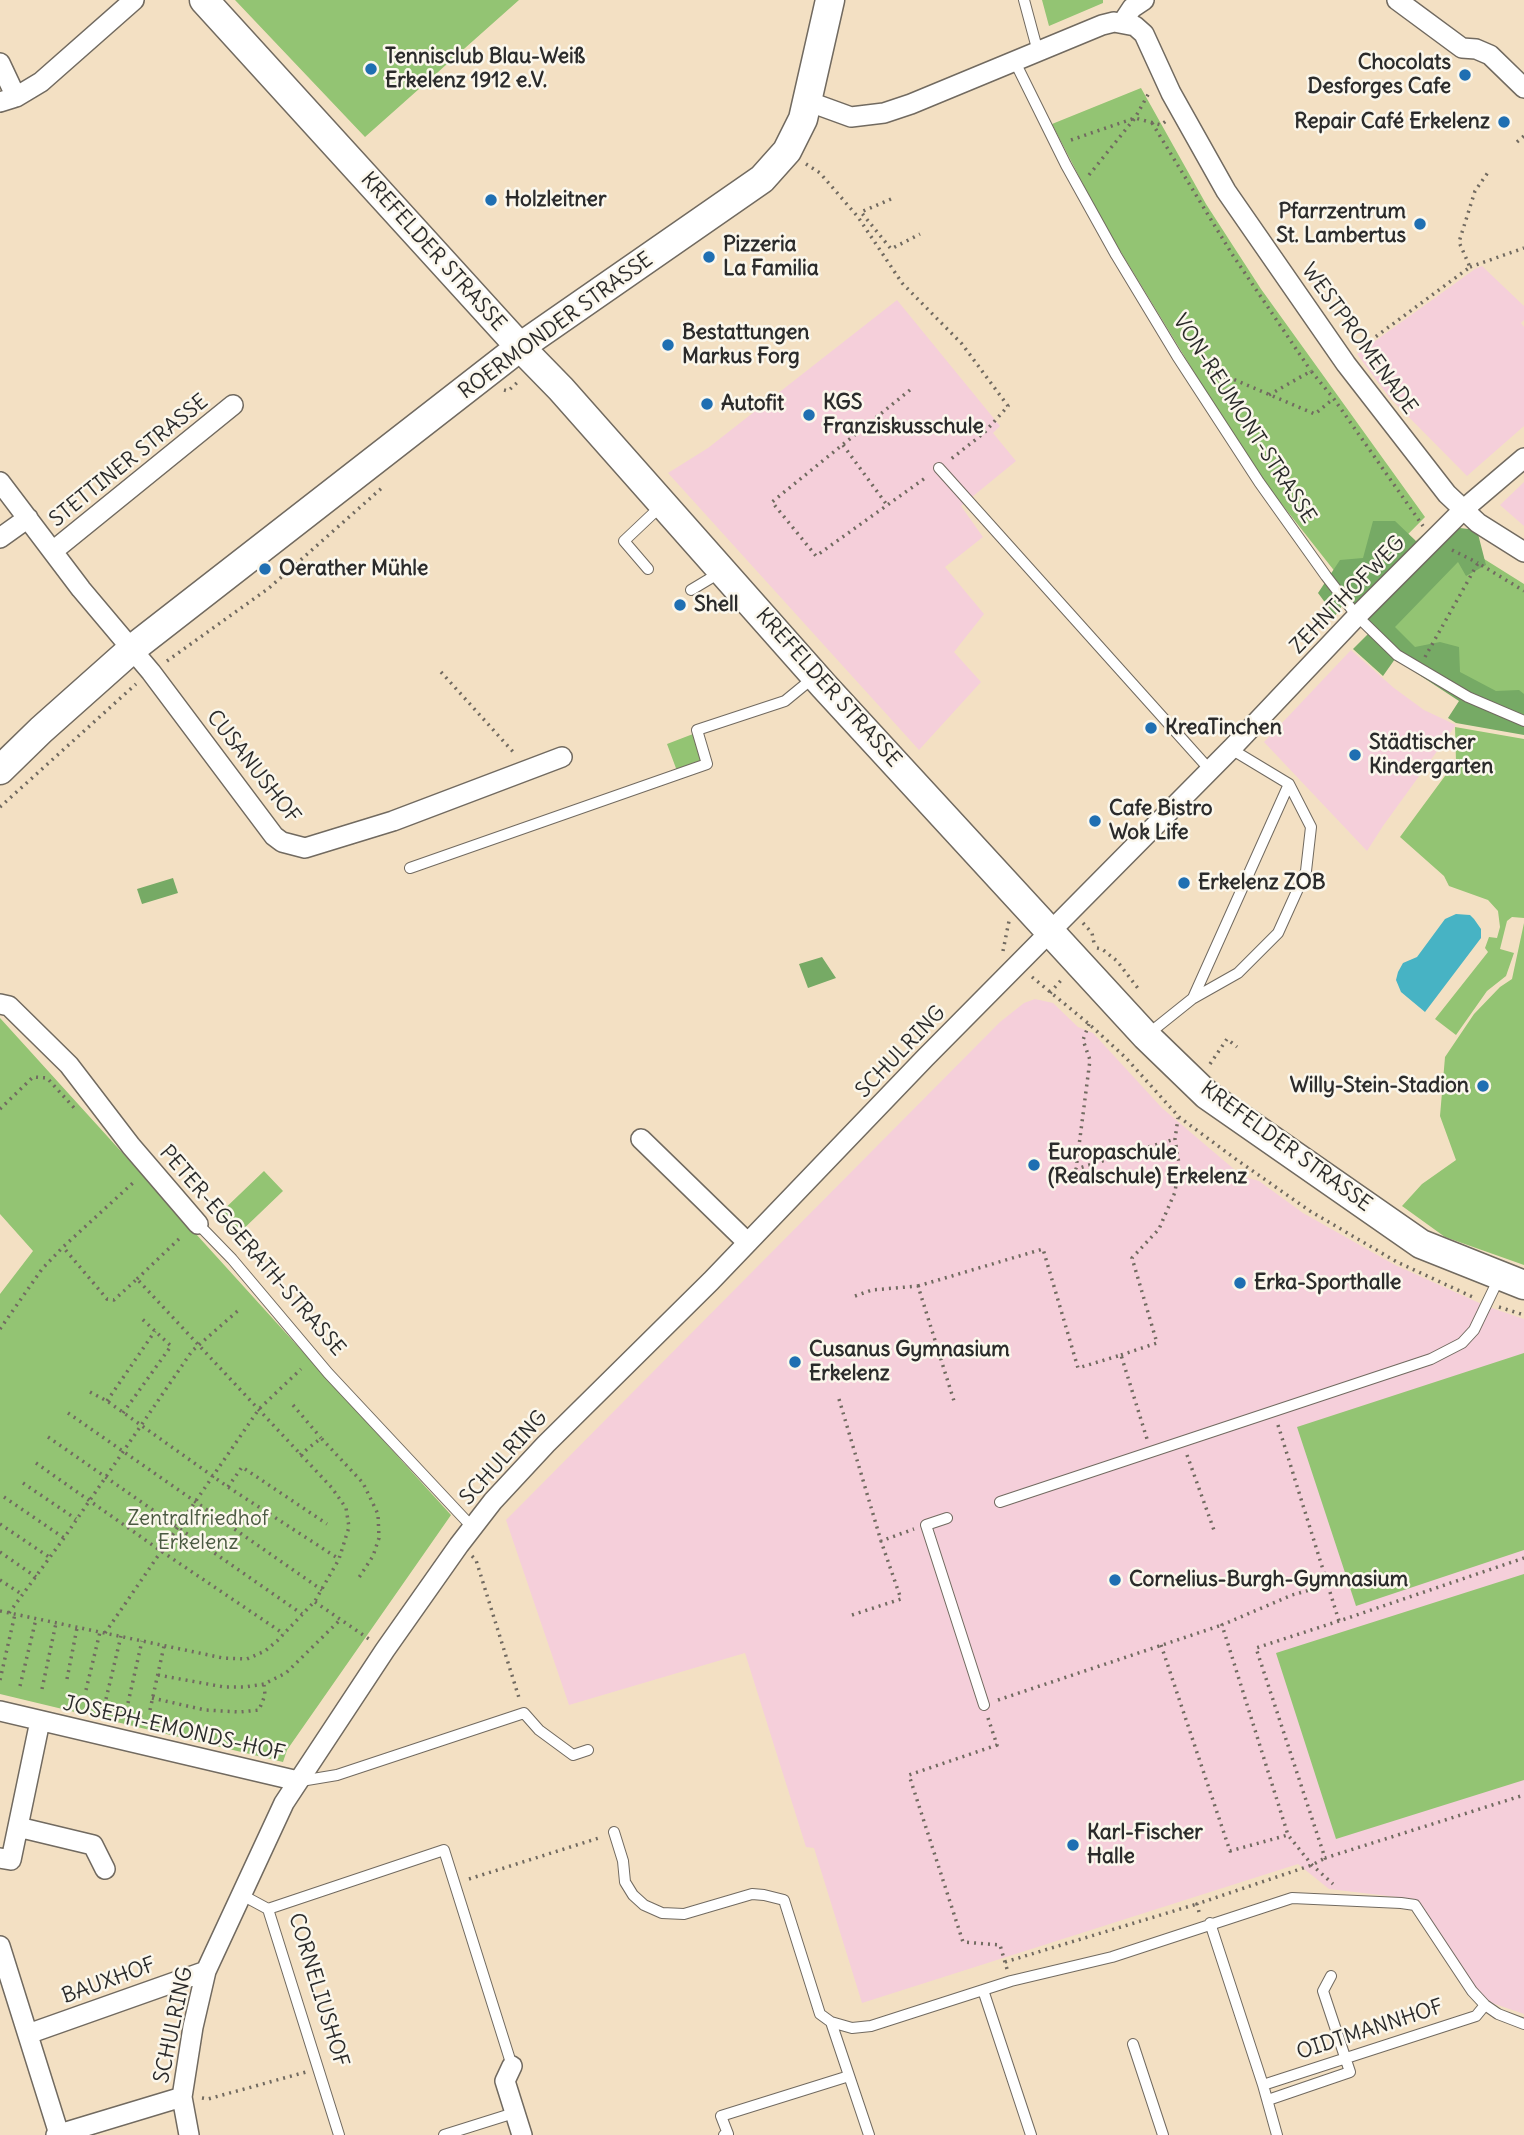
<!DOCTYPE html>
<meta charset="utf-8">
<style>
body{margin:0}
canvas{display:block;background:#f3e0c3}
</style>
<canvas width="1524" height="2135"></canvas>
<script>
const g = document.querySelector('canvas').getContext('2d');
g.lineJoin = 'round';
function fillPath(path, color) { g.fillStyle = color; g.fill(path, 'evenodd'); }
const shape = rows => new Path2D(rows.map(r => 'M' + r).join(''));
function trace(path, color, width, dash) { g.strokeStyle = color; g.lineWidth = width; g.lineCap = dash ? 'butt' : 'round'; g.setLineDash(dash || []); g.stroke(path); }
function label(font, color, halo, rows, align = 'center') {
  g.font = font + ' Delius,sans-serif'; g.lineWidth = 5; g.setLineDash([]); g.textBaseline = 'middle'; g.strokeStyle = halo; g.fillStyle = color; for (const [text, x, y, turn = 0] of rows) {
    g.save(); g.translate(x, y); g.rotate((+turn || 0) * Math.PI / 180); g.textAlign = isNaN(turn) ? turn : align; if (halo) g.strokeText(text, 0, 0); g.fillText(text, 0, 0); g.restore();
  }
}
fillPath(shape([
 [1482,266,1524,306,1524,320,1521,323,1524,327,1524,426,1467,476,1389,397,1357,354,1475,269],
 [897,300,1000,426,993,433,1016,461,961,506,983,537,945,567,984,614,954,652,981,682,919,750,668,473,708,448],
 [1524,482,1524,526,1500,505],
 [1351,650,1394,688,1424,710,1456,725,1383,826,1367,851,1264,742],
 [1035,999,1053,1003,1078,1027,1093,1033,1162,1108,1242,1176,1259,1181,1303,1213,1395,1265,1486,1306,1524,1319,1524,2014,1492,2003,1476,1990,1414,1899,1329,1889,1298,1864,862,2003,814,1848,806,1847,745,1653,569,1705,506,1520,1000,1022,1024,1003]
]), '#f5cfda');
fillPath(shape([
 [235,0,519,0,365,137],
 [1042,0,1103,0,1103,3,1049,26],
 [1141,88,1206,204,1261,289,1425,517,1351,592,1269,488,1211,400,1102,221,1052,124],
 [1457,542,1524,584,1524,716,1375,626],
 [1455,727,1524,739,1524,918,1512,917,1507,921,1500,949,1514,953,1506,976,1487,991,1456,1035,1435,1019,1488,952,1485,948,1489,937,1497,938,1500,927,1498,911,1488,900,1449,886,1444,876,1400,837,1456,761],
 [693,734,703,762,677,771,667,744],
 [1524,923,1524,1265,1445,1237,1402,1206,1422,1184,1456,1160,1440,1116,1445,1057,1474,1014,1500,987,1512,979],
 [0,1018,451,1515,287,1750,283,1762,0,1694,0,1294,33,1251,0,1214],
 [264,1171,283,1191,235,1237,216,1217],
 [1524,1353,1524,1550,1356,1606,1297,1427],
 [1524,1574,1524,1780,1336,1839,1276,1653]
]), '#93c473');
fillPath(shape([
 [1373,521,1395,521,1416,541,1434,525,1477,530,1486,565,1466,576,1458,562,1395,627,1415,647,1440,642,1459,647,1460,672,1496,691,1519,690,1524,694,1524,735,1456,723,1448,718,1459,701,1395,659,1383,676,1353,649,1370,632,1344,603,1335,616,1318,593,1340,560,1363,558],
 [173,878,178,893,142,904,137,889],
 [822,957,836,978,808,988,799,964]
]), '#76aa65');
fillPath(shape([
 [1456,914,1470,915,1474,919,1481,929,1481,938,1425,1012,1401,992,1396,980,1398,972,1403,963,1417,957,1445,919]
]), '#47b3c4');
const lane = shape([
 [1024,0,1038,52],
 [1015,62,1066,165,1116,255,1177,356,1259,482,1326,576,1357,616,1397,655,1468,697,1524,721],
 [939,468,1210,770],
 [648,569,624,541,661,506],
 [691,590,721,572],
 [410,868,707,764,697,730,785,701,813,678],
 [1193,998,1289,784],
 [1147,1035,1192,999,1238,973,1278,933,1306,871,1311,827,1289,784,1231,749],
 [198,1224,232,1259,328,1373,473,1528],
 [1000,1502,1431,1359,1462,1343,1474,1330,1500,1276],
 [947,1518,926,1525,984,1705],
 [301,1781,337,1775,524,1713,539,1730,573,1755,588,1750],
 [614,1832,623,1861,625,1882,633,1895,644,1905,662,1913,684,1914,752,1894,764,1895,784,1900,820,2014,831,2022,852,2028,871,2026,1011,1981,1112,1957,1292,1898,1401,1903,1415,1905,1472,1991,1485,2005,1498,2014,1524,2024],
 [242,1895,268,1909],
 [268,1909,444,1850,512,2066],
 [268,1909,339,2135],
 [1210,1923,1263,2085],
 [983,1990,1031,2135],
 [831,2022,869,2135],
 [1133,2044,1163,2135],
 [1268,2100,1350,2072,1323,1991,1331,1976],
 [444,2135,514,2113],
 [724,2135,728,2134,721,2116,849,2076],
 [1277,2135,1263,2085,1476,2016,1485,2005]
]);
const street = shape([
 [1397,0,1462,48,1476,49,1490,55,1524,88],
 [1122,23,1132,8,1144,0],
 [0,63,16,97],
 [807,101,851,117,884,113,911,104,1102,25,1114,22,1135,26,1144,34,1171,93,1226,191,1346,364,1447,494,1478,523,1524,552],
 [0,102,16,97,41,82,134,0],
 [0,482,81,589,151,672,274,836,282,842,305,848,393,821,562,757],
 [0,538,28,518],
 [53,551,233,405],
 [0,1004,9,1006,69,1065,131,1146,198,1224],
 [641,1139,747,1242],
 [0,1711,298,1781],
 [18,1827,93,1845,105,1869],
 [0,1858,11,1860,40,1721],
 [0,1946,59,2134],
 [28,2034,206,1971],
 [512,2066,505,2081,522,2135],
 [56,2135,182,2097],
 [189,2135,182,2097,193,2027,206,1971,284,1803,385,1650,459,1545,493,1501,546,1444,711,1281,925,1058,1231,749,1357,616,1464,509,1524,458]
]);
const secondary = shape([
 [204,0,520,347,561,389,824,686,1146,1036,1207,1095,1421,1244,1524,1285],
 [0,770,41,730,132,649,520,347,762,179,787,151,803,119,830,0]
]);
trace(lane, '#716a60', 12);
trace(street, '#716a60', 22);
trace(secondary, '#716a60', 31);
trace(shape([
 [1152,123,1232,254,1311,371],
 [1071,140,1135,118,1161,125,1166,121],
 [1517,142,1524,136],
 [806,164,820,173,858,217,902,283,962,344,1008,406,984,433,951,459],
 [1089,175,1135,118,1150,91],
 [891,199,861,212,891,249,920,234],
 [1470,267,1524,248],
 [1359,349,1470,267,1459,242,1475,191,1489,171],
 [1202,366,1315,414,1333,399],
 [504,390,508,391,520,380],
 [910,390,772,502,816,556,928,476],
 [1218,393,1225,376],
 [1269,395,1311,371,1334,399,1423,526],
 [843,445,887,505],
 [1452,550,1478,563],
 [1425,657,1478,563,1524,591],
 [167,661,269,588,384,486],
 [441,672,515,754],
 [0,807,136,684],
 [1083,923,1092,933,1094,943],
 [1097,948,1102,949,1117,961,1140,991],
 [1003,951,1009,921],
 [1032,977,1089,1024,1126,1058,1179,1117,1237,1160,1310,1211,1397,1262,1475,1298],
 [1050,993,1063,978],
 [1089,1024,1083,1040,1090,1060,1076,1169,1175,1139],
 [1210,1064,1227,1039,1237,1047],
 [0,1109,33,1077,47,1078,77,1111],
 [137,1279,180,1238],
 [918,1286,1043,1249,1078,1368,1121,1355,1147,1439],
 [855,1296,872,1290,918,1286,954,1401],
 [1499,1307,1524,1315],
 [0,1329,42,1269,63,1247,135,1181],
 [1121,1355,1157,1343,1132,1258,1159,1229,1175,1192,1179,1164,1175,1139,1178,1118],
 [90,1392,107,1401,228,1487,339,1559],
 [839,1399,881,1541,914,1529],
 [107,1401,155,1331],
 [293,1405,321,1438],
 [68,1413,322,1590],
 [123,1413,171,1346,140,1317],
 [1278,1425,1339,1621,1524,1558],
 [48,1437,302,1614],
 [300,1455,321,1438,363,1483,378,1514,379,1538,373,1556,358,1579],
 [1187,1455,1215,1533],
 [36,1463,161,1551,284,1634],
 [23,1483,76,1519],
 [228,1487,242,1467,327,1524],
 [4,1497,64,1538],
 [0,1524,49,1557],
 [0,1552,36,1577],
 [472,1556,476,1560,520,1701],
 [0,1580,23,1595],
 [1328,1585,1292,1595,1222,1625,1288,1835,1312,1865,1333,1884],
 [315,1602,369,1639],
 [0,1611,223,1658,247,1659,265,1651,277,1641,315,1601,339,1559,349,1527,346,1508,332,1488,137,1279,114,1300,107,1299,63,1247],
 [9,1613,64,1538,192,1351,241,1308],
 [852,1615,901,1599,881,1541],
 [1339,1621,1256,1648,1325,1858,1524,1795],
 [105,1633,259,1409,301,1369],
 [1161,1645,1230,1851,1288,1835],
 [158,1675,224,1687,245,1687,264,1684,286,1673,341,1619],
 [67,1679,77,1628],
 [0,1680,15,1614],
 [20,1686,36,1619],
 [42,1689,56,1623],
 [86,1690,100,1632],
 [152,1698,205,1710,240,1712,259,1710,265,1695,264,1685],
 [106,1699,121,1636],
 [998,1700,1222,1625],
 [128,1703,142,1641],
 [150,1710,164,1646],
 [988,1718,997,1745,909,1775,963,1942,1000,1945,1007,1969],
 [469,1879,602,1837],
 [1199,1912,1197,1904,1312,1865,1325,1858],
 [1005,1962,1197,1904],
 [202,2098,208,2099,306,2072]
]), '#716a60', 3.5, [2, 5]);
trace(lane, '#fff', 10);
trace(street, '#fff', 19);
trace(secondary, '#fff', 28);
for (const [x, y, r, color] of [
 [371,69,7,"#1f6fb2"],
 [1465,75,7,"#1f6fb2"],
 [1504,122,7,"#1f6fb2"],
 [491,200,7,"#1f6fb2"],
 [1420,224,7,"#1f6fb2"],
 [709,257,7,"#1f6fb2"],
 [668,345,7,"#1f6fb2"],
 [707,404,7,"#1f6fb2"],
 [809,415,7,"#1f6fb2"],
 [265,569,7,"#1f6fb2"],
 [680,605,7,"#1f6fb2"],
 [1151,728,7,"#1f6fb2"],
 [1355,755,7,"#1f6fb2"],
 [1095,821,7,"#1f6fb2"],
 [1184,883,7,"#1f6fb2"],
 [1483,1086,7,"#1f6fb2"],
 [1034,1165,7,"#1f6fb2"],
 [1240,1283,7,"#1f6fb2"],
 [795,1362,7,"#1f6fb2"],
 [1115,1580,7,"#1f6fb2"],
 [1073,1845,7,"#1f6fb2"]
]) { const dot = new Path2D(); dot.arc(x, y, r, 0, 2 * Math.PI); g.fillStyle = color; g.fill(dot); trace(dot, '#fbf7ec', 2.5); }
label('bold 21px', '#2b2b2b', '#fbf7ec', [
 ["Tennisclub Blau-Weiß",385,57],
 ["Erkelenz 1912 e.V.",385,81],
 ["Chocolats",1451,63,"right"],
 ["Desforges Cafe",1451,87,"right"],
 ["Repair Café Erkelenz",1490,122,"right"],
 ["Holzleitner",505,200],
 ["Pfarrzentrum",1406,212,"right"],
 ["St. Lambertus",1406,236,"right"],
 ["Pizzeria",723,245],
 ["La Familia",723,269],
 ["Bestattungen",682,333],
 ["Markus Forg",682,357],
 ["KGS",823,403],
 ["Franziskusschule",823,427],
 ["Autofit",721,404],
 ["Oerather Mühle",279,569],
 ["Shell",694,605],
 ["KreaTinchen",1165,728],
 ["Städtischer",1369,743],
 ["Kindergarten",1369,767],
 ["Cafe Bistro",1109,809],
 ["Wok Life",1109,833],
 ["Erkelenz ZOB",1198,883],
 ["Willy-Stein-Stadion",1469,1086,"right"],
 ["Europaschule",1048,1153],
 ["(Realschule) Erkelenz",1048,1177],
 ["Erka-Sporthalle",1254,1283],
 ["Cusanus Gymnasium",809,1350],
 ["Erkelenz",809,1374],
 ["Cornelius-Burgh-Gymnasium",1129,1580],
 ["Karl-Fischer",1087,1833],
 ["Halle",1087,1857]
], 'left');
label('21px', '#2b2b2b', '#fbf7ec', [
 ["KREFELDER STRASSE",433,252,48],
 ["ROERMONDER STRASSE",556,326,-36],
 ["WESTPROMENADE",1359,339,54],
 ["VON-REUMONT-STRASSE",1244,419,57],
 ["STETTINER STRASSE",129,461,-39],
 ["ZEHNTHOFWEG",1348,595,-46],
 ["KREFELDER STRASSE",828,688,48],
 ["CUSANUSHOF",253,767,52],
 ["SCHULRING",901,1052,-46],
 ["KREFELDER STRASSE",1286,1147,36],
 ["PETER-EGGERATH-STRASSE",252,1251,49],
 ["SCHULRING",504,1458,-48],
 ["JOSEPH-EMONDS-HOF",174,1729,13],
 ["BAUXHOF",109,1981,-20],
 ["CORNELIUSHOF",318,1990,73],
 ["SCHULRING",174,2025,-78],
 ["OIDTMANNHOF",1370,2030,-18]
]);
label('21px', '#4a5941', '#fbf7ec', [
 ["Zentralfriedhof",198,1519],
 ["Erkelenz",198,1543]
]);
</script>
